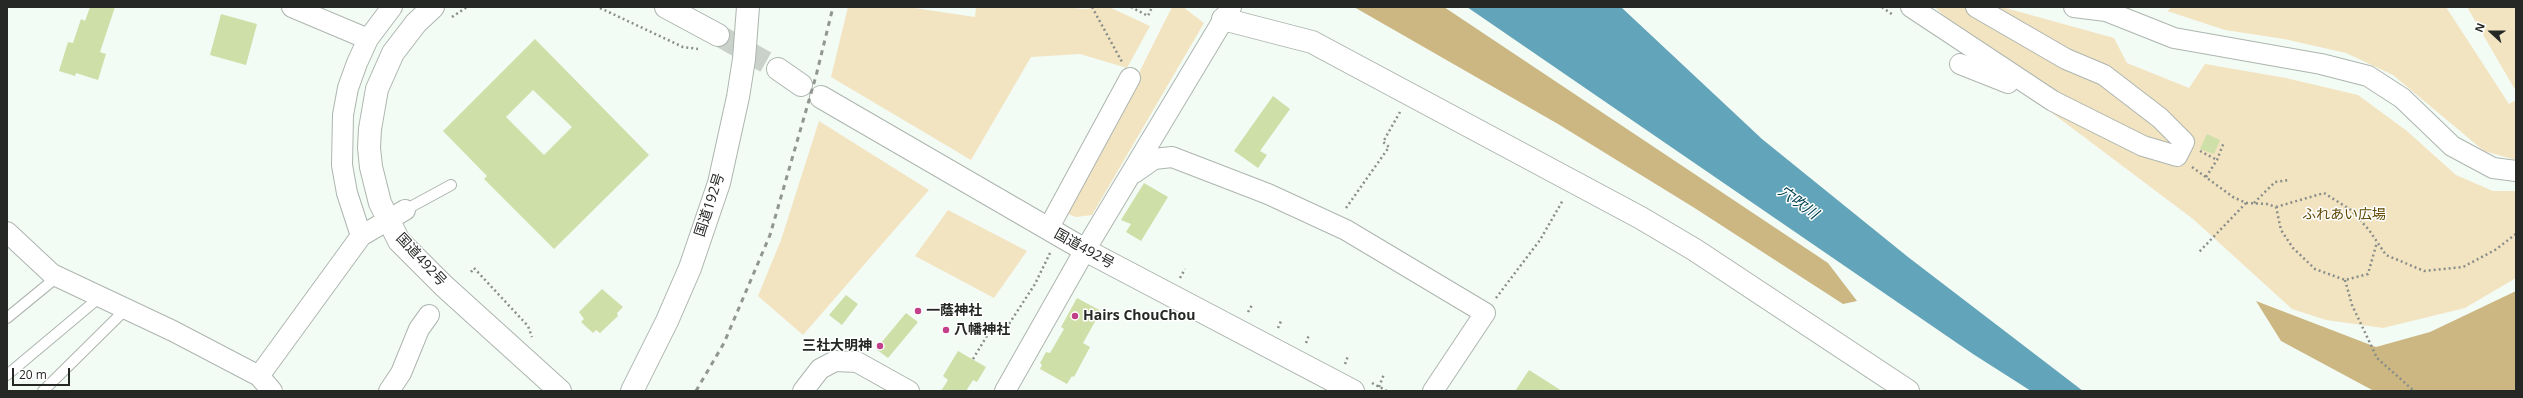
<!DOCTYPE html>
<meta charset="utf-8">
<style>
body{margin:0}
#map{position:relative;width:2523px;height:398px;overflow:hidden;background:#f3fbf5;font-family:"Open Sans",sans-serif}
canvas{display:block}
.frame{position:absolute;inset:0;border:8px solid #252825;pointer-events:none}
.north{position:absolute;left:2471px;top:12px;width:40px;height:40px;-webkit-text-stroke:3px #fff;paint-order:stroke;rotate:291deg;font-size:11px;font-weight:700;line-height:16px;text-align:center;color:#252825}
.north::after{content:'';display:block;margin:auto;width:14px;height:18px;background:#252825;clip-path:polygon(50% 0,100% 100%,50% 72%,0 100%)}
.scale{position:absolute;left:12px;top:368px;width:58px;height:18px;box-sizing:border-box;border:2px solid #252825;border-top:0;padding-left:5px;font-size:12px;line-height:14px;white-space:nowrap;color:#252825;-webkit-text-stroke:3px #fff;paint-order:stroke}
</style>
<div id="map">
<canvas width="2523" height="398"></canvas>
<div class="frame"></div>
<div class="north">N</div>
<div class="scale">20 m</div>
</div>
<script>
const g = document.querySelector('canvas').getContext('2d');
g.lineJoin = 'round';
function fillPath(path, color) { g.fillStyle = color; g.fill(path, 'evenodd'); }
const shape = rows => new Path2D(rows.map(r => 'M' + r).join(''));
function trace(path, color, width, dash) { g.strokeStyle = color; g.lineWidth = width; g.lineCap = dash ? 'butt' : 'round'; g.setLineDash(dash || []); g.stroke(path); }
function label(font, color, halo, rows, align = 'center') {
  g.font = font + ' "Open Sans","Noto Sans JP",sans-serif'; g.lineWidth = 3; g.setLineDash([]); g.textBaseline = 'middle'; g.strokeStyle = halo; g.fillStyle = color; for (const [text, x, y, turn = 0] of rows) {
    g.save(); g.translate(x, y); g.rotate((+turn || 0) * Math.PI / 180); g.textAlign = isNaN(turn) ? turn : align; if (halo) g.strokeText(text, 0, 0); g.fillText(text, 0, 0); g.restore();
  }
}
fillPath(shape([
 [848,7,908,7,975,17,976,7,1065,7,1083,9,1109,7,1150,26,1127,68,1080,54,1031,57,971,160,831,77],
 [1172,7,1183,7,1204,23,1092,215,1076,217,1068,214],
 [1935,7,2002,7,2114,38,2127,63,2189,88,2205,64,2286,78,2358,95,2407,131,2456,175,2493,191,2516,191,2516,278,2465,308,2383,328,2326,320,2292,309,2193,219,1995,70],
 [2172,7,2446,7,2509,104,2516,100,2516,160,2484,151,2393,75,2346,53,2284,39,2225,30,2167,11],
 [2467,7,2516,7,2516,87,2514,88],
 [819,121,929,190,803,335,758,296,781,240],
 [948,210,1027,251,994,298,915,256]
]), '#f3e4c1');
fillPath(shape([
 [1354,7,1444,7,1828,263,1857,301,1843,304,1693,207,1558,124],
 [2516,291,2516,391,2374,391,2281,341,2256,301,2376,347,2430,332]
]), '#ccb782');
fillPath(shape([
 [1467,7,1621,7,1762,139,1908,257,2083,391,2031,391,1973,354]
]), '#62a4b9');
fillPath(shape([
 [90,7,115,7,100,52,106,54,98,80,76,73,75,76,59,71,68,42,73,43,81,19,85,21],
 [221,14,257,24,246,65,210,55],
 [535,39,649,155,554,249,484,179,487,176,443,131],
 [533,90,572,127,544,155,506,117],
 [1273,96,1290,109,1260,151,1267,155,1258,168,1234,151],
 [2207,134,2220,140,2214,154,2200,149],
 [1144,183,1168,197,1141,241,1126,232,1131,224,1121,220],
 [602,289,623,307,617,313,618,316,600,333,596,330,593,333,581,322,584,319,579,312],
 [846,295,858,304,842,325,829,315],
 [1077,298,1101,311,1083,343,1090,347,1074,377,1072,376,1067,384,1040,369,1042,365,1040,363,1046,352,1050,353,1064,329,1061,327],
 [906,313,918,322,888,358,876,349],
 [958,351,986,367,977,382,973,380,966,391,941,391,948,380,943,376],
 [1529,370,1562,391,1515,391]
]), '#cedfa8');
trace(shape([
 [718,35,778,69]
]), '#cad1cb', 22, [22, 11]);
const lane = shape([
 [405,210,451,185],
 [7,318,57,277],
 [7,375,100,297],
 [43,391,126,309]
]);
const street = shape([
 [292,7,368,39],
 [1911,7,2053,101,2143,146,2177,156,2184,142,2160,118,2104,75,2066,59,1976,7],
 [2074,7,2106,11,2174,38,2321,64,2368,76,2402,98,2452,146,2493,168,2516,171],
 [1960,64,2008,83],
 [1134,173,1154,159,1172,157,1268,194,1346,230,1485,313,1433,391],
 [1048,229,1130,78],
 [7,232,52,274,173,331,259,376,272,391],
 [361,236,347,193,342,165,343,115,348,88,357,63,368,39,392,7],
 [259,376,361,236,405,210],
 [389,391,401,373,419,329,429,315],
 [803,391,820,369,835,361,857,362,909,391],
 [1005,391,1085,250,1231,7]
]);
const secondary = shape([
 [1223,19,1312,42,1641,218,1695,250,1908,391]
]);
const highway = shape([
 [433,7,416,23,393,53,377,89,370,129,369,148,371,167,380,203,399,241,444,286,560,391],
 [666,7,718,35],
 [778,69,801,85],
 [821,97,1085,250,1353,391],
 [632,391,667,321,690,268,719,183,738,97,744,59,748,7]
]);
trace(lane, '#adb5af', 12);
trace(street, '#adb5af', 22);
trace(secondary, '#adb5af', 24);
trace(highway, '#adb5af', 24);
trace(shape([
 [1092,7,1122,62],
 [1131,7,1148,16,1152,7],
 [1882,7,1893,15],
 [600,8,683,47,698,49],
 [452,17,467,7],
 [2200,151,2217,160],
 [2192,167,2233,197,2246,203,2199,252],
 [2206,177,2217,160,2224,142],
 [2246,203,2267,204,2276,207,2281,230,2293,248,2315,269,2345,280,2368,274,2377,242],
 [2254,203,2275,182,2289,180],
 [2276,207,2324,193,2351,210,2369,230,2386,255,2424,271,2463,267,2495,250,2516,234],
 [1346,208,1389,147,1383,142,1400,112],
 [471,272,474,268,528,326,532,337],
 [1180,278,1185,269],
 [2345,280,2352,305,2377,358,2414,391],
 [1496,298,1540,240,1563,200],
 [1248,312,1252,305],
 [1278,328,1281,321],
 [1306,343,1309,335],
 [973,359,993,326,1009,324,1035,284,1050,253],
 [1345,364,1348,356],
 [1372,383,1387,391],
 [1379,387,1384,374]
]), '#898e8a', 2.5, [2, 3]);
trace(lane, '#fff', 10);
trace(street, '#fff', 20);
trace(secondary, '#fff', 22);
trace(highway, '#fff', 22);
trace(shape([
 [696,391,724,343,770,235,816,76,833,7]
]), '#919692', 3, [5, 5]);
for (const [x, y, r, color] of [
 [918,311,4,"#c14089"],
 [1075,316,4,"#c14089"],
 [946,330,4,"#c14089"],
 [880,346,4,"#c14089"]
]) { const dot = new Path2D(); dot.arc(x, y, r, 0, 2 * Math.PI); g.fillStyle = color; g.fill(dot); trace(dot, '#fff', 1.5); }
label('14px', '#252825', '#fff', [
 ["国道192号",710,205,-72],
 ["国道492号",1084,249,29],
 ["国道492号",421,260,47]
]);
label('14px', '#5e4802', '#fff', [
 ["ふれあい広場",2344,215]
]);
label('bold 14px', '#252825', '#fff', [
 ["一蔭神社",926,311],
 ["Hairs ChouChou",1083,316],
 ["八幡神社",954,330],
 ["三社大明神",872,346,"right"]
], 'left');
label('italic 15px', '#00404f', '#fff', [
 ["穴吹川",1798,203,36]
]);
</script>
